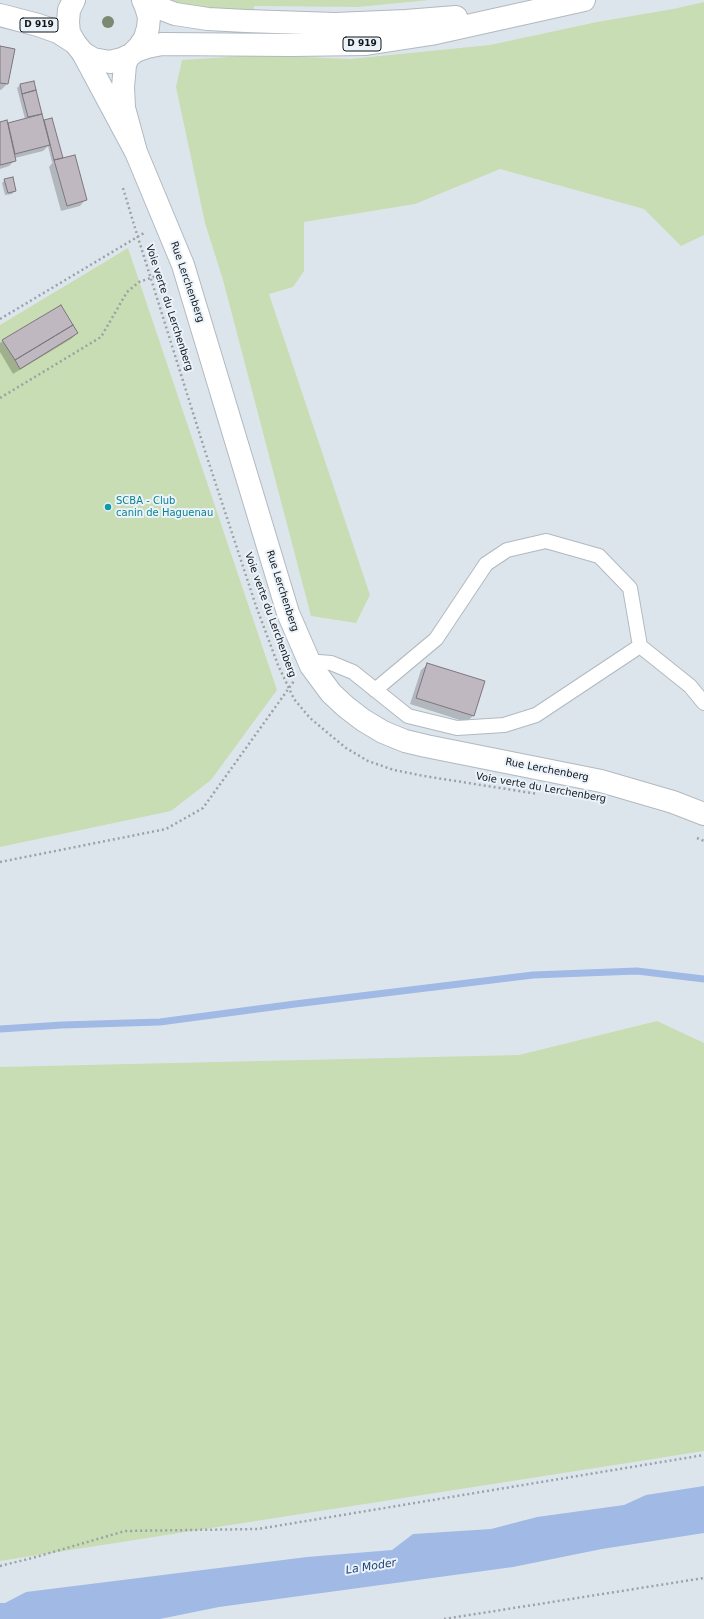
<!DOCTYPE html>
<style>
body{margin:0}
canvas{display:block;background:#dde5ec}
</style>
<canvas width="704" height="1619"></canvas>
<script>
const g = document.querySelector('canvas').getContext('2d');
g.lineJoin = 'round';
function fillPath(path, color) { g.fillStyle = color; g.fill(path, 'evenodd'); }
const shape = rows => new Path2D(rows.map(r => 'M' + r).join(''));
function trace(path, color, width, dash) { g.strokeStyle = color; g.lineWidth = width; g.lineCap = dash ? 'butt' : 'round'; g.setLineDash(dash || []); g.stroke(path); }
function label(font, color, halo, rows, align = 'center') {
  g.font = font + ' "DejaVu Sans",sans-serif'; g.lineWidth = 4; g.setLineDash([]); g.textBaseline = 'middle'; g.strokeStyle = halo; g.fillStyle = color; for (const [text, x, y, turn = 0] of rows) {
    g.save(); g.translate(x, y); g.rotate((+turn || 0) * Math.PI / 180); g.textAlign = isNaN(turn) ? turn : align; if (halo) g.strokeText(text, 0, 0); g.fillText(text, 0, 0); g.restore();
  }
}
fillPath(shape([
 [156,0,430,0,358,7,254,6,254,19],
 [704,2,704,235,681,246,644,209,500,169,415,204,304,222,304,271,293,287,269,294,370,595,356,623,311,616,223,280,205,223,176,87,182,60,259,55,350,59,490,45,597,22,673,9],
 [128,248,277,690,211,780,171,811,0,847,0,325],
 [657,1021,704,1043,704,1451,0,1561,0,1067,519,1055]
]), '#c8ddb3');
fillPath(shape([
 [704,1486,704,1533,602,1549,513,1567,219,1607,160,1619,0,1619,0,1603,5,1603,26,1592,307,1557,392,1550,413,1534,491,1529,537,1517,624,1505,646,1495]
]), '#a1bae5');
fillPath(shape([
 [0,47,14,50,7,84,1,90,0,90],
 [33,82,43,122,44,121,62,159,86,199,80,206,61,211,49,167,53,162,52,162,48,146,43,151,15,158,15,160,9,166,0,169,0,123,7,124,25,119,17,88,20,85],
 [5,180,15,191,12,194,5,195,2,183],
 [77,333,71,339,13,374,0,352,0,343,3,341],
 [428,664,484,682,473,716,466,722,410,704,421,670]
]), '#0003');
trace(shape([
 [0,1029,62,1025,160,1022,295,1004,533,975,637,971,704,979]
]), '#a1bae5', 7);
const building = shape([
 [0,46,15,49,8,84,0,83,0,46],
 [34,81,36,90,22,94,20,84,34,81],
 [36,90,42,114,28,117,22,94,36,90],
 [42,114,50,145,15,154,8,123,42,114],
 [52,118,63,158,54,160,44,120,52,118],
 [7,120,16,161,0,165,0,122,7,120],
 [75,155,87,200,67,206,54,160,75,155],
 [13,177,16,191,8,193,4,179,13,177],
 [61,305,73,325,15,360,2,340,61,305],
 [73,325,78,333,20,369,15,360,73,325],
 [427,663,485,681,474,716,416,698,427,663]
]);
fillPath(building, '#bfb8c0');
trace(building, '#7c767d', 1);
const lane = shape([
 [311,666,319,662,331,663,353,672,408,716,457,728,504,725,536,715,640,646,690,686,704,703],
 [375,690,436,639,486,564,507,550,546,541,599,556,630,588,640,646]
]);
const street = shape([
 [83,53,136,152,124,108,123,87,125,65,128,57],
 [136,152,183,265,288,613,311,666,331,693,346,707,363,720,383,732,405,741,426,746,601,781,673,802,704,814]
]);
const primary = shape([
 [74,0,69,10,68,22,69,33,75,43,83,53,93,59,110,62,122,59,132,54,139,47,145,38,148,28,149,17,146,7,143,0],
 [144,2,175,14,208,19,246,21,335,24,406,21,456,17],
 [0,15,38,25,58,32,75,43],
 [136,51,147,47,162,44,291,45,366,44,431,34,584,0]
]);
trace(lane, '#b1b9c0', 16);
trace(street, '#b1b9c0', 24);
trace(primary, '#b1b9c0', 24);
trace(shape([
 [123,188,135,228,205,451,256,606,278,665,294,699,310,718,329,734,346,748,368,761,394,770,424,776,538,794],
 [0,319,144,233],
 [0,398,101,337,127,292,139,282,162,274],
 [697,838,704,841],
 [0,862,166,829,203,808,294,681],
 [0,1566,36,1557,125,1531,258,1529,704,1455],
 [444,1619,704,1578]
]), '#9ba2a7', 2.5, [2, 3]);
trace(lane, '#fff', 14);
trace(street, '#fff', 22);
trace(primary, '#fff', 22);
g.fillStyle = '#7b8971';
for (const [x, y] of [
 [108,22]
]) { g.beginPath(); g.arc(x, y, 6, 0, 2 * Math.PI); g.fill(); }
for (const [x, y, r, color] of [
 [108,507,4,"#0f9aa8"]
]) { const dot = new Path2D(); dot.arc(x, y, r, 0, 2 * Math.PI); g.fillStyle = color; g.fill(dot); trace(dot, '#eaf2fa', 1.5); }
for (const [x, y, w] of [
 [39,25,38],
 [362,44,38]
]) { const box = new Path2D(); box.roundRect(x - w / 2, y - 7, w, 14, 3); g.fillStyle = '#eaf2fa'; g.fill(box); trace(box, '#131619', 1); }
label('bold 9px', '#131619', null, [
 ["D 919",39,25],
 ["D 919",362,44]
]);
label('10px', '#131619', '#eaf2fa', [
 ["Rue Lerchenberg",187,282,71],
 ["Voie verte du Lerchenberg",169,308,72],
 ["Rue Lerchenberg",282,591,72],
 ["Voie verte du Lerchenberg",270,615,70],
 ["Rue Lerchenberg",547,770,11],
 ["Voie verte du Lerchenberg",541,788,10]
]);
label('10px', '#0d838f', '#eaf2fa', [
 ["SCBA - Club",116,501],
 ["canin de Haguenau",116,513]
], 'left');
label('italic 11px', '#234175', '#eaf2fa', [
 ["La Moder",371,1567,-9]
]);
</script>
